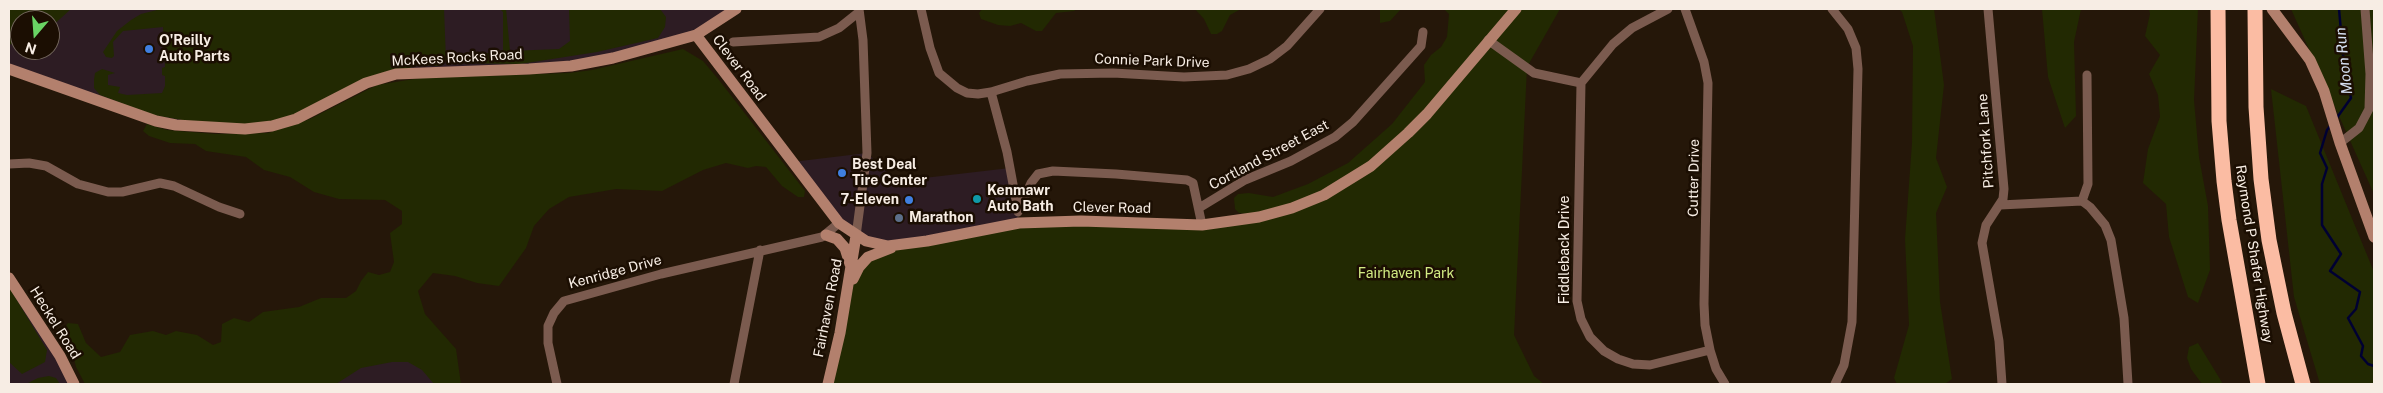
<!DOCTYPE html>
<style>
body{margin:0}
#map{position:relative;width:2383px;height:393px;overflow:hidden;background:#251709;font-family:"Public Sans",sans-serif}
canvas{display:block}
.frame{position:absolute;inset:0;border:10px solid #f7ede4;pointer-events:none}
.north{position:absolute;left:10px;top:10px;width:50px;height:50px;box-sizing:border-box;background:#1b0e02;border:1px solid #73675c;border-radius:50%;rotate:198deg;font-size:14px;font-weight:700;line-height:20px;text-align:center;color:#f7ede4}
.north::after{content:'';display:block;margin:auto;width:18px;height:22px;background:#69d464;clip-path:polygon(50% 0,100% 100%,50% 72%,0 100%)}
</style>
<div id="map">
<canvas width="2383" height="393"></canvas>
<div class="frame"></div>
<div class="north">N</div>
</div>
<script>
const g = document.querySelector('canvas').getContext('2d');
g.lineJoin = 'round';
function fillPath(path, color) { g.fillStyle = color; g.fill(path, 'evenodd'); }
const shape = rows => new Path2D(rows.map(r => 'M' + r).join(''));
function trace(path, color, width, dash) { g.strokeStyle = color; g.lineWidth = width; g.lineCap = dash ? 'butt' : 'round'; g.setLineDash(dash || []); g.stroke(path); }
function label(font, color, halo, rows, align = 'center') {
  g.font = font + ' "Public Sans",sans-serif'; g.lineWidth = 5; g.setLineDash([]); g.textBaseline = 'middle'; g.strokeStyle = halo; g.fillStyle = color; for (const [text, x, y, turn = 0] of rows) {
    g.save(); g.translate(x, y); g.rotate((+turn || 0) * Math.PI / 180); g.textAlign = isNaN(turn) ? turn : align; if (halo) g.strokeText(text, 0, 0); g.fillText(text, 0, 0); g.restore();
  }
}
fillPath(shape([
 [9,9,736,9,696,35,613,58,425,72,176,125,9,69],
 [20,20,50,20,50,50,20,50],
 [867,153,898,181,1010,168,1019,223,903,245,856,236,792,162],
 [9,278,74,384,9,384],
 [426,344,438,384,286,384]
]), '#2d1c23');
fillPath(shape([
 [9,9,71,9,50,28,50,20,20,20,20,41,9,45],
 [161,9,444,9,446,60,443,64,438,66,419,65,409,68,295,116,274,121,242,125,194,122,153,115,100,95,94,88,94,80,95,73,102,69,115,73,108,75,108,85,120,87,118,93,127,95,162,93,165,86,165,76,162,75,162,68,165,67,163,27,123,31,113,42,114,56,112,58,106,57,103,52,117,31,131,20,141,14],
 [500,9,506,9,510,51,559,49,570,41,569,9,660,9,666,17,665,27,658,38,597,52,520,64,458,63,456,58,458,55,503,52,503,12],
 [982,9,1077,9,1074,11,1056,13,1042,31,1036,31,1021,23,1010,26,998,25,981,19,979,13],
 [1195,9,1241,9,1230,15,1222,31,1217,34,1211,34,1204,19],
 [1380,9,1401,9,1390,21,1380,23],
 [1444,9,1515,9,1425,114,1369,164,1323,193,1259,215,1239,213,1235,209,1234,198,1238,194,1249,193,1273,197,1308,184,1348,163,1392,124,1425,82,1424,65,1431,55,1441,47,1447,37,1449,14],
 [1518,9,1560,9,1527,67,1514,335,1534,376,1544,384,828,384,844,310,859,267,883,251,1019,223,1227,223,1324,195,1408,133],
 [1899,9,1934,9,1944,85,1936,158,1947,187,1936,213,1940,302,1952,379,1945,384,1897,384,1894,378,1909,325,1905,239,1912,143,1913,46,1902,12],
 [2042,9,2081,9,2074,42,2076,116,2065,128,2048,77],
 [2149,9,2198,9,2194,100,2199,157,2208,206,2210,270,2198,303,2188,297,2169,237,2166,204,2143,183,2148,149,2160,117,2158,95,2149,74,2160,55,2145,36,2150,14],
 [2291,9,2374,9,2374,194],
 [683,49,703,61,719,80,805,191,804,197,798,197,782,186,766,167,756,166,748,168,726,163,703,170,662,191,616,189,569,197,549,209,534,226,526,248,499,286,477,283,455,276,433,273,418,291,425,314,456,349,461,384,434,384,422,370,408,362,392,362,361,368,336,384,85,384,76,367,72,351,60,334,68,323,78,324,86,343,101,357,120,352,130,335,153,331,166,335,176,331,197,335,213,345,221,342,222,324,234,318,249,322,263,312,299,307,321,298,346,298,356,291,361,281,368,272,379,275,390,272,394,262,390,233,402,224,402,211,385,200,339,199,314,192,290,177,264,170,246,157,206,151,195,144,170,143,149,136,143,131,147,124,167,130,215,134,268,133,310,119,377,85,420,78,569,73,592,70],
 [2271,89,2306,106,2374,272,2374,384,2320,384,2294,297],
 [9,287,47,350,45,362,22,374,9,362],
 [2198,343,2223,384,2202,384,2191,369,2187,358,2189,347],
 [49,376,56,378,60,384,26,384,38,378]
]), '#222902');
trace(shape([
 [2336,119,2351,98,2344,65,2339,9],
 [2331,125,2327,130,2320,153,2327,168,2322,184,2322,225,2341,254,2330,271,2360,292,2356,309,2348,318,2363,346,2361,356,2368,364,2374,366]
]), '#000032', 2.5);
trace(shape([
 [921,9,930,48,939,73,957,88,967,93,978,94,991,92,1027,81,1060,74,1113,73,1184,77,1227,75,1249,69,1270,59,1287,46,1320,9],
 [1668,9,1632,28,1613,44,1581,83,1577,301,1581,319,1590,337,1604,351,1618,359,1633,364,1650,365,1710,350,1716,369,1725,384],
 [1685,9,1704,62,1708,83,1704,304,1705,325,1710,350],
 [1832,9,1848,29,1856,48,1858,69,1852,322,1844,365,1835,384],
 [1988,9,2004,189,2003,199,1986,225,1982,243,1999,341,2002,384],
 [1488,40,1534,73,1581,83],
 [733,42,819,37,839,28,859,12],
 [991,92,1007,152,1018,211],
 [2340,143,2359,128,2369,109,2370,74,2365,9],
 [9,164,29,163,46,166,78,184,108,192,122,192,160,183,174,186,219,207,240,214],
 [2082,201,2088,184,2087,75],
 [2000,205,2082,201,2090,207,2105,225,2111,240,2124,318,2128,384],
 [1199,208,1245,180,1291,161,1335,137,1353,122,1421,46,1423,32],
 [1018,212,1031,183,1038,174,1053,171,1116,174,1187,180,1193,183,1202,225],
 [856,236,867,153,863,40,859,9],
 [557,384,548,343,548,326,554,313,564,301,661,274,822,237,839,223],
 [734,384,760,250]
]), '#7b5b4f', 9);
trace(shape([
 [2272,9,2310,60,2324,91,2340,143,2374,237],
 [696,35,839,223,866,241,888,246,927,241,1019,223,1081,221,1202,225,1259,217,1292,208,1324,195,1371,166,1408,133,1427,114,1516,9],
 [9,69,156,121,176,125,245,129,272,126,296,119,366,83,396,74,529,69,571,66,613,58,696,35,736,9],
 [826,235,837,239,845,248,850,264],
 [9,278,60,356,74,384],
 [853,279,859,267,868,257,891,248],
 [828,384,840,333,856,236]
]), '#b3806d', 11);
trace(shape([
 [2218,9,2219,121,2224,181,2229,220,2258,384],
 [2255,9,2256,107,2261,179,2269,240,2284,313,2303,384]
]), '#fbbca3', 15);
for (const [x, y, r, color] of [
 [149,49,5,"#3f7fe0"],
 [842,173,5,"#3f7fe0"],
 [977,199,5,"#0f9aa8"],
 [909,200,5,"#3f7fe0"],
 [899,218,5,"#5c6f8a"]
]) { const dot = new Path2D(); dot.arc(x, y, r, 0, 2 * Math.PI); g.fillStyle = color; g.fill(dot); trace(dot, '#1b0e02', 2); }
label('bold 14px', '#f7ede4', '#1b0e02', [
 ["O'Reilly",159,41],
 ["Auto Parts",159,57],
 ["Best Deal",852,165],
 ["Tire Center",852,181],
 ["Kenmawr",987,191],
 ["Auto Bath",987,207],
 ["7-Eleven",899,200,"right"],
 ["Marathon",909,218]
], 'left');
label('14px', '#f7ede4', '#1b0e02', [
 ["McKees Rocks Road",457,58,-3],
 ["Connie Park Drive",1152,61,2],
 ["Clever Road",739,68,53],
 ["Pitchfork Lane",1986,141,-94],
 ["Cortland Street East",1269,155,-28],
 ["Cutter Drive",1694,178,-89],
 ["Clever Road",1112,208,1],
 ["Fiddleback Drive",1565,250,-90],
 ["Raymond P Shafer Highway",2254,254,81],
 ["Kenridge Drive",615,272,-15],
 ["Fairhaven Road",828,308,-79],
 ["Heckel Road",55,323,58]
]);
label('14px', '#d2eb83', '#1b0e02', [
 ["Fairhaven Park",1406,274]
]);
label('italic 15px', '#d5dff1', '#1b0e02', [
 ["Moon Run",2344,61,-96]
]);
</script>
